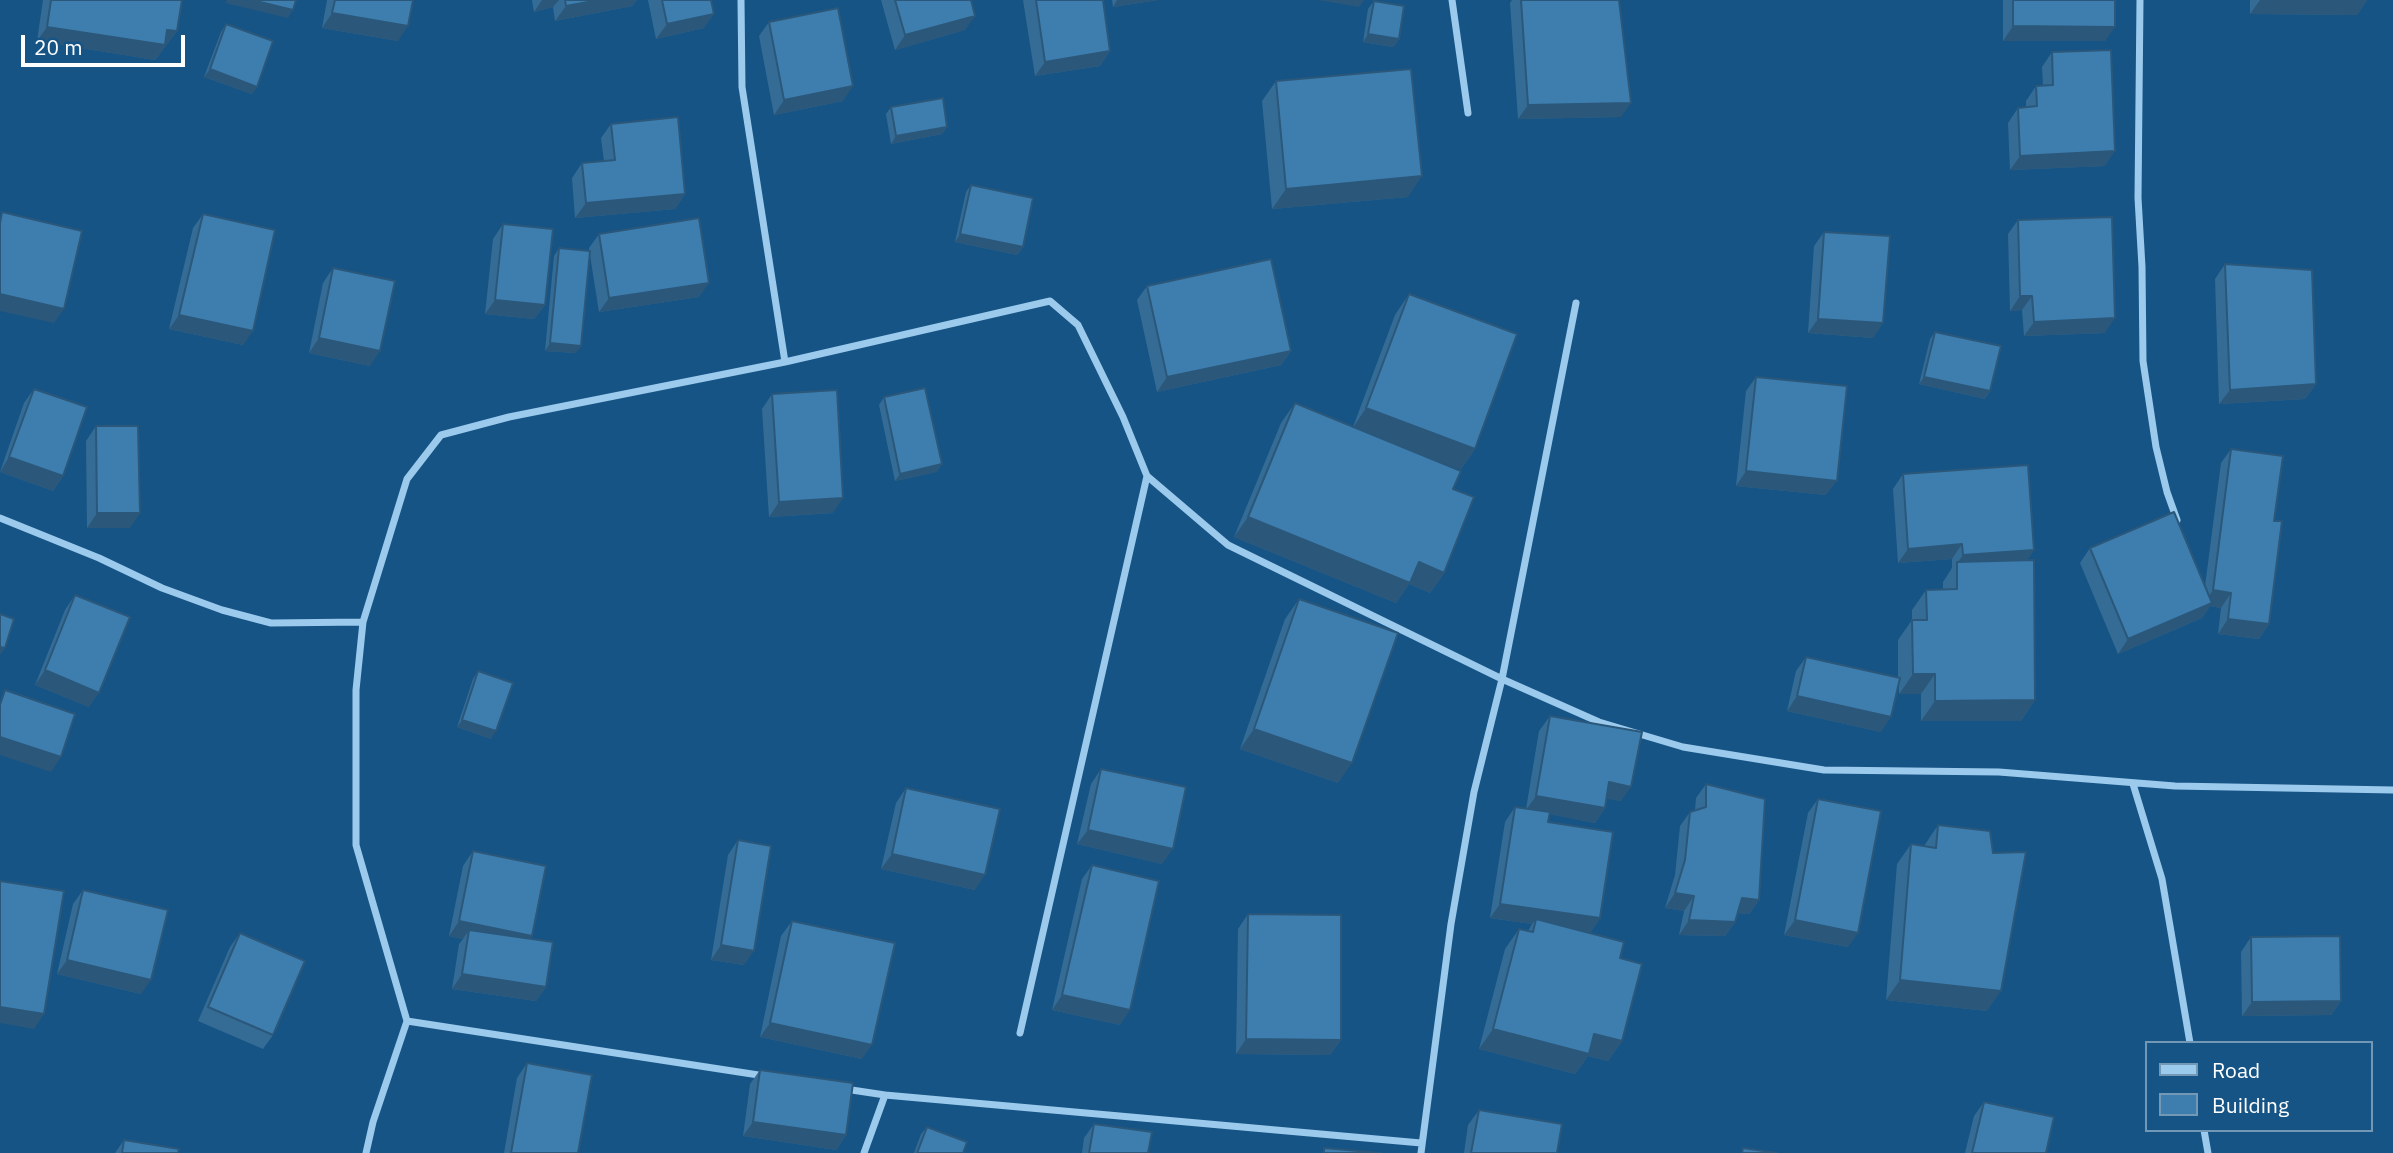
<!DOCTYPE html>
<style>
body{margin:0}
#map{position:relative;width:2393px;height:1153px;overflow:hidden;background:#165485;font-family:"IBM Plex Sans",sans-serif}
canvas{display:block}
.legend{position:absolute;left:2145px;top:1041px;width:228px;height:91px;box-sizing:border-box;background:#165485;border:2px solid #7398b6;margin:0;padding:9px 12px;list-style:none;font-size:21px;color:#fff}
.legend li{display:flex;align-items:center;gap:14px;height:35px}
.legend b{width:35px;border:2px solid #7398b6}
.scale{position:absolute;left:21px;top:35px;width:164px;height:32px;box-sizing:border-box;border:4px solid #fff;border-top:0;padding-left:9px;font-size:21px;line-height:24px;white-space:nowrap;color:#fff;-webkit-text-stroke:5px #165485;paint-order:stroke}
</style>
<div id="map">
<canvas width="2393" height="1153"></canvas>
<ul class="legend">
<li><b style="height:9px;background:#9bcaed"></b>Road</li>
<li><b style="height:19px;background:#3e7eaf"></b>Building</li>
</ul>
<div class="scale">20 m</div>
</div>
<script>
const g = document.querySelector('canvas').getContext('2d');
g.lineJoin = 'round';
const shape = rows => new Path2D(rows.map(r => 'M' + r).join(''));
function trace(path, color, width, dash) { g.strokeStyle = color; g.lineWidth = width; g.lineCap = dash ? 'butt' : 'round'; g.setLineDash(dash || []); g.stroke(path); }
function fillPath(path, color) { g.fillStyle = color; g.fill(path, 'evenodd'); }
trace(shape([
 [1452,0,1468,113],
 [2140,0,2138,198,2142,267,2143,361,2156,447,2167,492,2177,520],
 [785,362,1050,301,1078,325,1123,417,1147,476,1228,545,1502,679,1599,722,1683,747,1824,770,1999,772,2175,786,2393,790],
 [0,518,99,558,162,588,222,610,271,623,363,622],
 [2133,784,2162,879,2190,1043],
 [407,1021,356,845,356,690,363,622,407,479,441,435,509,417,785,362,742,87,741,0],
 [1020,1033,1147,476],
 [845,1089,885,1095,864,1153],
 [885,1095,1421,1143],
 [2204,1130,2208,1153],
 [366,1153,373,1122,407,1021,765,1076],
 [1421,1153,1451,924,1474,792,1502,679,1576,303]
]), '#9bcaed', 7);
fillPath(shape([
 [43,0,182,0,177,31,155,60,37,41],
 [327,0,413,0,398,41,322,28],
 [532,0,637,0,632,6,555,21,553,7,534,12],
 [648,0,711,0,704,28,656,39],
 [881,0,971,0,965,30,895,50],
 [1023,0,1103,0,1110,51,1100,66,1035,76],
 [1112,0,1158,0,1113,7],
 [1512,0,1619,0,1621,117,1518,119,1510,3],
 [2003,0,2115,0,2105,41,2003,41],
 [2250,0,2367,0,2357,15,2250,14],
 [1374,1,1399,39,1393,47,1363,42,1368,9],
 [769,22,843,101,774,115,759,36],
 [226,24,252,94,204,77,221,32],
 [2052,52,2105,166,2010,170,2008,123,2018,108,2026,107,2026,101,2036,86,2043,86,2042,67],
 [1276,81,1408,197,1272,209,1262,101],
 [891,107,947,127,942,134,891,144,886,114],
 [611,124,685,194,675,209,575,218,572,178,582,163,604,161,601,138],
 [971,185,1023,247,1017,255,955,242,966,192],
 [203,214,243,345,169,329,193,228],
 [2018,220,2105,333,2024,336,2022,310,2010,311,2008,234],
 [503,224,545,305,534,319,485,314,493,239],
 [1824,232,1873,338,1808,333,1814,246],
 [599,234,699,297,599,312,590,255,576,353,545,351,554,256,559,248,589,251,589,248],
 [2225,264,2316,384,2305,399,2219,404,2215,279],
 [333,268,370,366,309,353,323,283],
 [1147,286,1291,351,1281,365,1157,392,1137,300],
 [1409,294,1475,449,1461,469,1408,449,1453,489,1444,573,1430,593,1409,584,1396,603,1234,537,1281,423,1295,403,1353,427,1395,315],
 [1935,332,1990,391,1985,399,1919,384,1930,339],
 [1756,377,1826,495,1736,486,1746,391],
 [34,389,63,476,53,491,0,472,24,403],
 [772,394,833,513,769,517,762,409],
 [884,397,942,464,936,472,895,481,879,405],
 [96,426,130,528,87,528,86,441],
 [2231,449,2274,521,2269,624,2259,639,2218,634,2221,608,2210,606,2202,618,2118,654,2080,563,2090,548,2205,586,2221,463],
 [1903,474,2034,550,2027,560,2035,700,2021,721,1921,721,1921,694,1899,694,1899,684,1881,732,1787,711,1796,671,1806,657,1898,677,1898,640,1912,620,1912,610,1926,590,1943,590,1943,582,1952,568,1952,559,1898,563,1893,489],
 [75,595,89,707,35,685,65,610],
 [1299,599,1338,783,1240,749,1285,619],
 [478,671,491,739,457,727,473,679],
 [1550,716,1621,801,1606,798,1605,808,1595,823,1550,814,1548,822,1600,918,1590,933,1620,958,1622,1041,1608,1061,1588,1056,1575,1074,1479,1049,1505,949,1519,929,1528,931,1532,924,1490,918,1505,822,1515,807,1526,809,1539,731],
 [1101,769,1162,864,1077,844,1091,784],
 [1706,784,1759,900,1749,914,1737,913,1735,922,1725,936,1679,935,1684,911,1665,908,1675,875,1680,826,1690,812,1695,810,1696,798],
 [906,788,975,890,881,869,896,803],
 [1818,799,1848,947,1784,935,1808,813],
 [1938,825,1987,1011,1886,1000,1897,864,1911,844,1924,846],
 [738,840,744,965,711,960,728,855],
 [473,851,532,936,530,939,546,987,536,1001,452,989,459,944,463,939,449,936,463,866],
 [1092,865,1120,1025,1052,1010,1082,879],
 [83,890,141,994,57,974,73,904],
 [1248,914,1341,1040,1330,1055,1236,1054,1238,929],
 [792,921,862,1059,760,1037,781,936],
 [240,933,273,1035,263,1049,198,1021,230,947],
 [2251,937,2341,1001,2331,1015,2242,1016,2241,952],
 [527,1063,578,1153,504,1153,517,1078],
 [760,1070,846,1135,836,1150,743,1136,750,1084],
 [1984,1102,2046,1153,1965,1153,1974,1116],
 [1479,1110,1557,1153,1464,1153,1468,1125],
 [1094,1124,1148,1153,1082,1153,1084,1138],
 [927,1127,963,1153,914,1153,921,1134],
 [124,1140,122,1153,115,1153]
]), '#356c96');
fillPath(shape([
 [227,0,252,0,293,10,288,18,225,3],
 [542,0,559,0,553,7,534,12],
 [599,0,637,0,632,6,555,21,566,6],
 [1117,0,1158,0,1113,7],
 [1318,0,1364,0,1359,7],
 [2260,0,2367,0,2357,15,2250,14],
 [332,13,408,26,398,41,322,28],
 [714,14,704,28,656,39,667,24],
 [975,16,965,30,895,50,905,35],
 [2013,26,2115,27,2105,41,2003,41],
 [47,27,167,30,177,31,155,60,37,41],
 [1368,34,1399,39,1393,47,1363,42],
 [1110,51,1100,66,1035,76,1045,62],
 [210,69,257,87,252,94,204,77],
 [853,86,843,101,774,115,784,100],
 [1631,103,1621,117,1518,119,1528,105],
 [947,127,942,134,891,144,896,136],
 [2115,151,2105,166,2010,170,2020,156],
 [1422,176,1408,197,1272,209,1286,189],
 [685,194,675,209,575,218,586,203],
 [960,234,1023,247,1017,255,955,242],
 [709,283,699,297,599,312,609,298],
 [0,294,64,309,54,323,0,311],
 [2020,296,2032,296,2022,310,2010,311],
 [495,300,545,305,534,319,485,314],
 [179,315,253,331,243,345,169,329],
 [2115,318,2105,333,2024,336,2034,322],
 [1818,319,1883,323,1873,338,1808,333],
 [319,338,380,351,370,366,309,353],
 [550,343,581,346,576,353,545,351],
 [1291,351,1281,365,1157,392,1167,377],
 [1924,377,1990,391,1985,399,1919,384],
 [2316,384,2305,399,2219,404,2230,390],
 [1366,408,1475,449,1461,469,1352,429],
 [9,457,63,476,53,491,0,472],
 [942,464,936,472,895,481,900,474],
 [1746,471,1837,481,1826,495,1736,486],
 [843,498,833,513,769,517,779,502],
 [97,513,140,513,130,528,87,528],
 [1248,517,1419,562,1444,573,1430,593,1409,584,1396,603,1234,537],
 [1962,544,1952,559,1898,563,1908,549],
 [2034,550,2024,565,1957,563,1963,555],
 [2213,590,2231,593,2221,608,2210,606,2202,618,2118,654,2128,639,2203,605],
 [2228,619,2269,624,2259,639,2218,634],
 [0,647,5,648,0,655],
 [45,670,99,693,89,707,35,685],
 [1913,674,1935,674,1921,694,1899,694],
 [1797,696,1891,717,1881,732,1787,711],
 [2035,700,2021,721,1921,721,1935,701],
 [462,720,496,731,491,739,457,727],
 [1254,729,1352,763,1338,783,1240,749],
 [0,737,61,757,51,772,0,755],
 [1609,782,1631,787,1621,801,1599,797],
 [1536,796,1605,808,1595,823,1526,810],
 [1088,830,1173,849,1162,864,1077,844],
 [892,854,985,875,975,890,881,869],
 [1675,893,1694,896,1684,911,1665,908],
 [1742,898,1759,900,1749,914,1731,913],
 [1500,904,1600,918,1590,933,1536,919,1532,924,1490,918],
 [1689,920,1735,922,1725,936,1679,935],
 [1795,920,1858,933,1848,947,1784,935],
 [459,921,532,936,522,951,469,930,463,939,449,936],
 [721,945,754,951,744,965,711,960],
 [67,960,151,980,141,994,57,974],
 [462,974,546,987,536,1001,452,989],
 [1900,980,2001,991,1987,1011,1886,1000],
 [1062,995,1130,1010,1120,1025,1052,1010],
 [2341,1001,2331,1015,2242,1016,2252,1002],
 [0,1007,44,1014,34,1029,0,1023],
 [770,1023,872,1045,862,1059,760,1037],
 [1493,1029,1594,1034,1622,1041,1608,1061,1588,1056,1575,1074,1479,1049],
 [1246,1039,1341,1040,1330,1055,1236,1054],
 [753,1122,846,1135,836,1150,743,1136]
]), '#2b587a');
const building = shape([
 [51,0,182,0,177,31,167,30,165,45,47,27,51,0],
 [252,0,296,0,293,10,252,0],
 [335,0,413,0,408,26,332,13,335,0],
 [565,0,599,0,566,6,565,0],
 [662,0,711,0,714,14,667,24,662,0],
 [895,0,971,0,975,16,905,35,895,0],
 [1036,0,1103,0,1110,51,1045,62,1036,0],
 [1521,0,1619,0,1631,103,1528,105,1521,0],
 [2013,0,2115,0,2115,27,2013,26,2013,0],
 [1374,1,1404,6,1399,39,1368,34,1374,1],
 [838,8,853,86,784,100,769,22,838,8],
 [226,24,273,41,257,87,210,69,226,24],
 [2111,50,2115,151,2020,156,2018,108,2037,106,2036,86,2053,85,2052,52,2111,50],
 [1411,69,1422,176,1286,189,1276,81,1411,69],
 [943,98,947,127,896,136,891,107,943,98],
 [678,117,685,194,586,203,582,163,615,160,611,124,678,117],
 [971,185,1033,198,1023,247,960,234,971,185],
 [2,212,82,231,64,309,0,294,0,223,2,212],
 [203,214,275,230,253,331,179,315,203,214],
 [2112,217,2115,318,2034,322,2032,296,2020,296,2018,220,2112,217],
 [699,218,709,283,609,298,599,234,699,218],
 [503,224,553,229,545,305,495,300,503,224],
 [1824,232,1890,236,1883,323,1818,319,1824,232],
 [559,248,590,251,581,346,550,343,559,248],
 [1271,259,1291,351,1167,377,1147,286,1271,259],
 [2225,264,2312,270,2316,384,2230,390,2225,264],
 [333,268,395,281,380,351,319,338,333,268],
 [1409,294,1517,334,1475,449,1366,408,1409,294],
 [1935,332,2001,346,1990,391,1924,377,1935,332],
 [1756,377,1847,386,1837,481,1746,471,1756,377],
 [925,388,942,464,900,474,884,397,925,388],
 [34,389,87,407,63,476,9,457,34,389],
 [837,390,843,498,779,502,772,394,837,390],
 [1295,403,1461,471,1453,489,1474,497,1444,573,1419,562,1410,583,1248,517,1295,403],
 [96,426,138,426,140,513,97,513,96,426],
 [2231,449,2283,456,2274,521,2282,521,2269,624,2228,619,2231,593,2213,590,2231,449],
 [2028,465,2034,550,1963,555,1962,544,1908,549,1903,474,2028,465],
 [2174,512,2212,603,2128,639,2090,548,2174,512],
 [2034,560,2035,700,1935,701,1935,674,1913,674,1912,620,1927,620,1926,590,1957,589,1957,562,2034,560],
 [75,595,130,617,99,693,45,670,75,595],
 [1299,599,1398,633,1352,763,1254,729,1299,599],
 [0,614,14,619,5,648,0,647,0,614],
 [1806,657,1900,678,1891,717,1797,696,1806,657],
 [478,671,513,683,496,731,462,720,478,671],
 [5,690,75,714,61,757,0,737,0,705,5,690],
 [1550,716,1642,732,1631,787,1609,782,1605,808,1536,796,1550,716],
 [1101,769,1186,787,1173,849,1088,830,1101,769],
 [1706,784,1765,799,1759,900,1742,898,1735,922,1689,920,1694,896,1675,893,1685,860,1690,812,1706,807,1706,784],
 [906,788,1000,809,985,875,892,854,906,788],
 [1818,799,1881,811,1858,933,1795,920,1818,799],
 [1515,807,1550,812,1548,822,1613,832,1600,918,1500,904,1515,807],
 [1938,825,1990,831,1993,853,2026,852,2001,991,1900,980,1911,844,1936,848,1938,825],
 [738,840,771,846,754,951,721,945,738,840],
 [473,851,546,866,532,936,459,921,473,851],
 [1092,865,1159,881,1130,1010,1062,995,1092,865],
 [0,881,64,891,44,1014,0,1007,0,881],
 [83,890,168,910,151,980,67,960,83,890],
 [1248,914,1341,915,1341,1040,1246,1039,1248,914],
 [1536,919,1624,942,1620,958,1642,964,1622,1041,1594,1034,1589,1054,1493,1029,1519,929,1533,932,1536,919],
 [792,921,895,943,872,1045,770,1023,792,921],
 [469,930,553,942,546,987,462,974,469,930],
 [240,933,305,961,273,1035,208,1007,240,933],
 [2340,936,2341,1001,2252,1002,2251,937,2340,936],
 [527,1063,592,1075,578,1153,511,1153,527,1063],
 [760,1070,853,1083,846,1135,753,1122,760,1070],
 [1984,1102,2054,1117,2046,1153,1972,1153,1984,1102],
 [1479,1110,1562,1124,1557,1153,1471,1153,1479,1110],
 [1094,1124,1152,1132,1148,1153,1089,1153,1094,1124],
 [927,1127,967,1142,963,1153,917,1153,927,1127],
 [124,1140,179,1149,178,1153,122,1153,124,1140],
 [1324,1148,1381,1153,1324,1153,1324,1148],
 [1743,1148,1777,1153,1742,1153,1743,1148]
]);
fillPath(building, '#3e7eaf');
trace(building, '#2b587a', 2);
</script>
